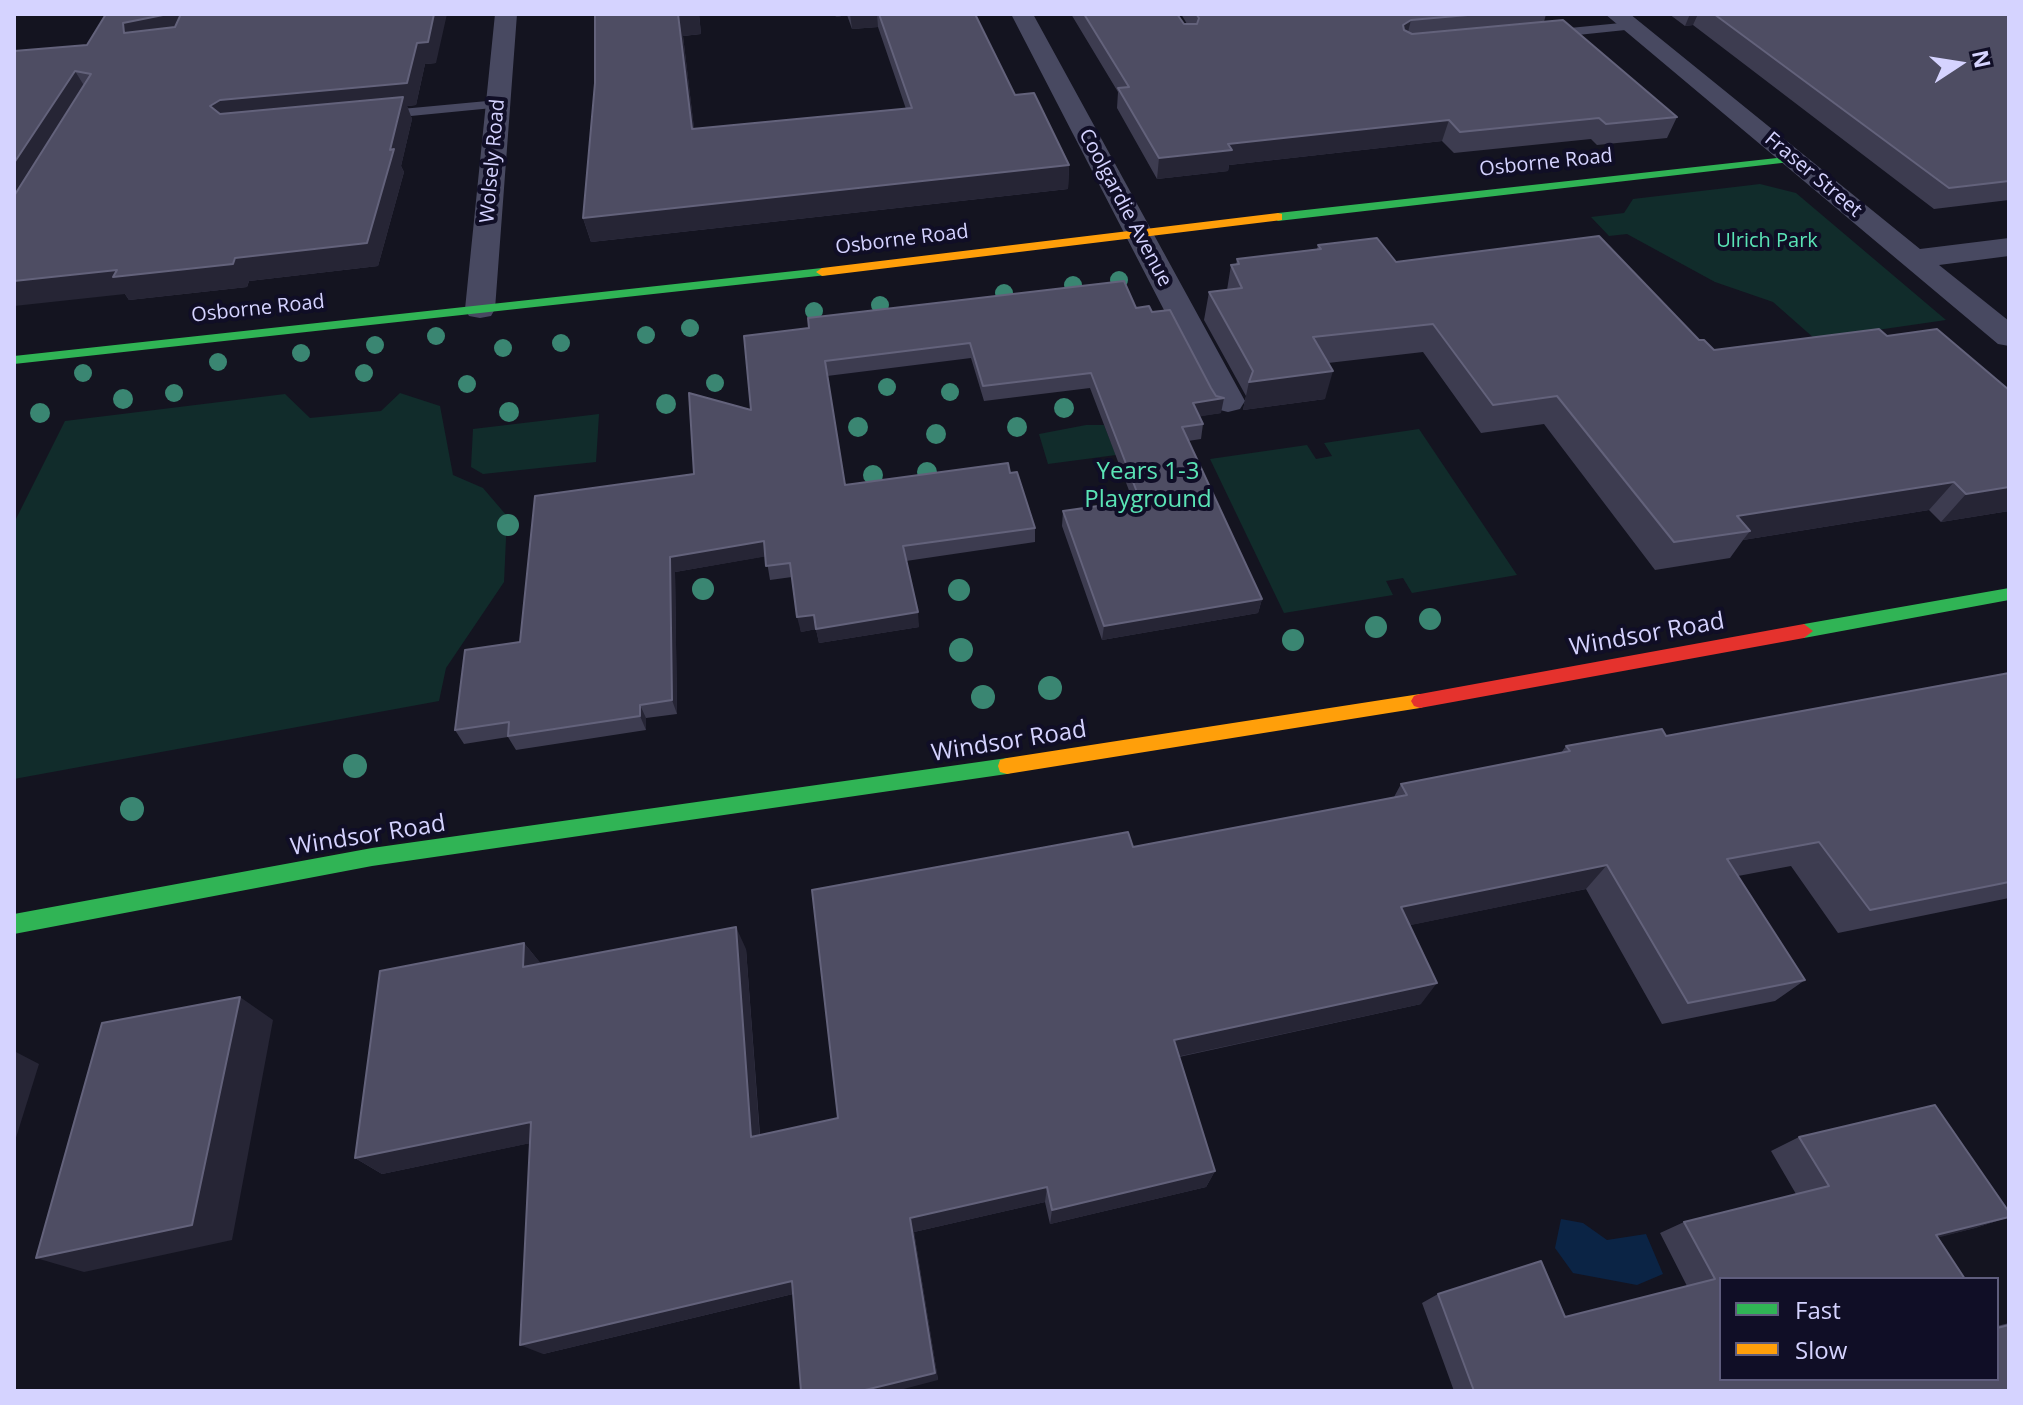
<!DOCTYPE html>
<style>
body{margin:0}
#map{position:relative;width:2023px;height:1405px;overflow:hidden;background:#141420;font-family:"Open Sans",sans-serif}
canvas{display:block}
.frame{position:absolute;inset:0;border:16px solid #d5d3ff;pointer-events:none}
.legend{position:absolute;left:1719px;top:1277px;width:280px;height:104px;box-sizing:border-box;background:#100e26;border:2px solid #5f5d7d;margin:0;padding:10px 14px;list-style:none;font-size:24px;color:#d5d3ff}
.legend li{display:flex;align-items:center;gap:16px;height:40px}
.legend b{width:40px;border:2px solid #5f5d7d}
.north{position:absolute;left:1919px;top:24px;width:80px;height:80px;-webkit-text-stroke:6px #100e26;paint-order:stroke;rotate:78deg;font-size:22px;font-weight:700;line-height:32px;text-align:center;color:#d5d3ff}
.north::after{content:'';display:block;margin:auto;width:28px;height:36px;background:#d5d3ff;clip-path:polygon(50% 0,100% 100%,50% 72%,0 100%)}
</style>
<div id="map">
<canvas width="2023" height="1405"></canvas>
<div class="frame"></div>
<ul class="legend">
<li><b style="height:10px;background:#30b455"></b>Fast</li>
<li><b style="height:10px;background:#ff9f0a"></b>Slow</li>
</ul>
<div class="north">N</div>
</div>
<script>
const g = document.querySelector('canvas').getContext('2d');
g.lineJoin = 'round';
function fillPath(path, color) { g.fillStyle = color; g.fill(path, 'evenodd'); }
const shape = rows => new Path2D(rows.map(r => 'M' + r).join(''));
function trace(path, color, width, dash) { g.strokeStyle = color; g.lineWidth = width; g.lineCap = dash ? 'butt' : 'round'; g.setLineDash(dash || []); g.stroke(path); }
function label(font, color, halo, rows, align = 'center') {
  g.font = font + ' "Open Sans",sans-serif'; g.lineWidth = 8; g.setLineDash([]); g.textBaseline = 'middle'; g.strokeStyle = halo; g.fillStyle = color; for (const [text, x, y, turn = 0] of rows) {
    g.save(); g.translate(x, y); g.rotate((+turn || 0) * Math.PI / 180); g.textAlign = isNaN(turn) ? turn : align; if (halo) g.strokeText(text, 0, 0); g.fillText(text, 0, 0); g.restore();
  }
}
fillPath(shape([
 [1760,184,1796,193,1946,320,1815,339,1773,302,1715,282,1627,234,1609,236,1591,217,1624,213,1633,199],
 [400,393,440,406,453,475,483,488,507,516,504,582,446,668,439,701,14,779,14,523,65,421,285,394,310,418,381,411],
 [599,414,596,462,483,474,471,467,473,429],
 [1086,425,1104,425,1116,455,1048,464,1039,434],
 [1419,429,1517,575,1412,593,1403,578,1386,581,1393,595,1284,613,1210,459,1307,445,1316,459,1332,456,1324,443]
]), '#112c2b');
fillPath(shape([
 [1561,1219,1583,1223,1607,1240,1646,1234,1663,1274,1637,1285,1573,1273,1555,1248]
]), '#0b2445');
fillPath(shape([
 [1631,22,1635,23,1635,29,1549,38,1543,34,1549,30,1631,22],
 [498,100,505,104,503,107,380,119,373,115,380,111,498,100]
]), '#484961');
fillPath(shape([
 [495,14,517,14,495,309,491,316,480,318,469,316,465,309,495,14],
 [1011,14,1033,14,1245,401,1240,409,1228,412,1216,409,1211,401,1011,14],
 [1605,14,1630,14,1920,249,2009,238,2009,256,1939,265,2009,321,2009,346,1998,344,1605,14]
]), '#484961');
fillPath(shape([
 [1795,156,1799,157,1799,161,1278,221,1272,217,1278,213,1795,156],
 [822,268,828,272,827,275,14,364,14,356,822,268],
 [2009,588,2009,600,1804,638,1795,631,1804,624,2009,588],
 [1007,758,1014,760,1016,766,1014,772,1007,774,372,866,14,934,14,914,372,848,1007,758]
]), '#30b455');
fillPath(shape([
 [1278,213,1282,214,1282,220,822,276,816,272,822,268,1278,213],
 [1420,694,1426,696,1429,701,1426,706,1420,708,1007,774,1000,772,998,766,1000,760,1007,758,1420,694]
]), '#ff9f0a');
fillPath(shape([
 [1804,624,1813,631,1804,638,1420,708,1414,706,1411,701,1414,696,1420,694,1804,624]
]), '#e5322d');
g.fillStyle = '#3a8672';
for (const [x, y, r] of [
 [1119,280,9],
 [1073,285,9],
 [1004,293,9],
 [880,305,9],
 [814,311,9],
 [690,328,9],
 [646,335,9],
 [436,336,9],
 [561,343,9],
 [375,345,9],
 [503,348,9],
 [301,353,9],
 [218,362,9],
 [83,373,9],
 [364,373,9],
 [715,383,9],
 [467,384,9],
 [887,387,9],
 [950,392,9],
 [174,393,9],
 [123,399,10],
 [666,404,10],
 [1064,408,10],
 [509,412,10],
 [40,413,10],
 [858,427,10],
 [1017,427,10],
 [936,434,10],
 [927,472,10],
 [873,475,10],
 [508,525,11],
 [703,589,11],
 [959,590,11],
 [1430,619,11],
 [1376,627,11],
 [1293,640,11],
 [961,650,12],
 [1050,688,12],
 [983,697,12],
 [355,766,12],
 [132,809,12]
]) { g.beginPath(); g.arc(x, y, r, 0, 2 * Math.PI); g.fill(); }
fillPath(shape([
 [595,14,699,14,701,34,683,36,694,129,906,109,878,27,852,29,847,15,836,17,835,14,975,14,1015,95,1069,165,1068,189,591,242,583,218,595,83],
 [1071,14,1177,14,1184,24,1187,24,1181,14,1546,14,1544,22,1677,117,1667,138,1597,145,1591,139,1454,153,1442,141,1229,165,1228,171,1157,179,1117,108,1118,92],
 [1669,14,2009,14,2009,200,1934,209,1693,25,1685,26],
 [87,45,436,63,425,64,416,105,407,106,412,119,401,166,404,172,378,266,249,281,247,287,129,300,125,294,14,51],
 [1318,245,1396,262,1699,340,1714,350,1887,336,2009,390,2009,511,1941,522,1929,510,1743,540,1730,558,1655,570,1544,424,1481,433,1423,352,1328,363,1325,399,1243,410,1246,396,1204,320,1209,292,1227,290,1231,265,1236,265,1237,259,1317,249],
 [1136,308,1152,312,1221,413,1200,416,1203,424,1201,439,1188,441,1262,599,1258,613,1102,640,1062,526,1063,511,1133,501,1090,388,984,401,971,358,827,376,845,485,1010,473,1035,528,1035,542,906,561,919,627,819,643,816,629,801,632,792,577,770,580,766,556,675,572,677,714,646,718,646,730,516,750,508,737,464,744,455,730,520,642,694,474,751,410,744,336],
 [2009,673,2009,898,1838,933,1791,866,1738,876,1805,980,1775,1001,1662,1024,1586,889,1410,925,1421,1004,1179,1057,1215,1171,1206,1187,1050,1224,1045,1202,914,1232,938,1380,793,1294,543,1354,530,1143,382,1174,355,1158,524,943,541,964,746,949,760,1135,838,1118,1133,847,1394,797,1401,784,1561,753,1566,746,1666,736],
 [1799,1137,2009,1217,1975,1228,1938,1237,1997,1379,1997,1326,2009,1323,2009,1391,1454,1391,1422,1303,1438,1294,1565,1317,1687,1286,1660,1233,1684,1222,1796,1194,1771,1151]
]), '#3d3c50');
fillPath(shape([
 [164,14,185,14,175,36,124,33,123,23],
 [434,14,447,14,436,63,425,64,416,105,407,106,412,119,401,166,404,172,378,266,249,281,247,287,129,300,125,294,14,306,14,281,232,122,210,106,220,100,417,43],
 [678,14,699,14,701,34,683,36,697,152,692,129],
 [836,14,847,14,847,15,836,17],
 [850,14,877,14,878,27,852,29],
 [1690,14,1698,14,1693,25,1685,26],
 [1411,20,1406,40,1398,44,1403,25],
 [75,71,88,92,14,211,14,163],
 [1449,120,1442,141,1229,165,1228,171,1157,179,1159,158,1228,144],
 [1069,165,1068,189,591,242,583,218],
 [1333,371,1325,399,1243,410,1249,382],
 [1224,398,1221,413,1191,418,1193,403],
 [1954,482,1929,510,1743,540,1750,531,1737,516],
 [2009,487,2009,511,1941,522,1966,494],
 [764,541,768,556,675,572,677,714,672,700,670,557],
 [1262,599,1258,613,1102,640,1104,626],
 [918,612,919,627,819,643,816,629],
 [814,615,817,629,801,632,797,617],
 [640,705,646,718,646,730,640,716],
 [1607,865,1586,889,1387,930,1401,907],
 [736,927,746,949,761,1153,751,1137],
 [524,943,542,965,523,967],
 [1437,983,1421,1004,1167,1059,1174,1040],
 [240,997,273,1020,232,1240,84,1272,36,1258],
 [14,1051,39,1064,14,1144],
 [531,1122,550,1139,382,1174,355,1158],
 [1215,1171,1206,1187,1050,1224,1052,1210],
 [1047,1187,1045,1202,914,1232,938,1380,896,1391,861,1391,910,1218],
 [2009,1217,1975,1228,1902,1247,1936,1235],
 [792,1281,801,1292,543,1354,520,1345]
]), '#262535');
const building = shape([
 [106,14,164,14,163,15,123,23,124,33,175,27,181,14,434,14,428,42,417,43,407,83,220,100,210,106,220,114,403,97,390,150,394,149,367,243,235,258,233,264,113,277,117,270,14,281,14,196,91,74,75,71,14,163,14,51,87,45,106,14],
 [595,14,678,14,692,129,912,108,879,14,975,14,1015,95,1034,93,1069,165,583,218,595,83,595,14],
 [1084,14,1177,14,1184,24,1197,24,1199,18,1196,14,1479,14,1411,20,1403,25,1404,30,1412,34,1563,20,1677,117,1606,124,1599,118,1460,132,1449,120,1228,144,1232,150,1159,158,1118,88,1129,87,1084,14],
 [1714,14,2009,14,2009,181,1949,188,1714,14],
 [1599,236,1699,340,1704,340,1714,350,1879,329,1887,336,1937,329,2009,390,2009,487,1966,494,1954,482,1737,516,1750,531,1674,542,1557,396,1493,405,1433,324,1313,337,1333,371,1249,382,1253,371,1209,292,1242,288,1231,265,1239,264,1237,259,1321,249,1318,245,1377,238,1396,262,1599,236],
 [1124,281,1136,308,1149,306,1152,312,1170,310,1211,388,1216,396,1224,398,1193,403,1203,424,1182,427,1262,599,1104,626,1063,511,1140,500,1091,373,983,386,970,343,825,361,845,485,1008,463,1010,473,1017,472,1035,528,903,546,918,612,816,629,814,615,797,617,790,563,766,566,764,541,670,557,672,700,640,705,640,716,508,736,509,722,455,730,465,650,520,642,535,496,694,474,689,393,751,410,744,336,809,328,808,318,1124,281],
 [2009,673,2009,882,1870,910,1819,842,1727,859,1805,980,1688,1003,1607,865,1401,907,1437,983,1174,1040,1215,1171,1052,1210,1047,1187,910,1218,935,1373,861,1391,801,1391,792,1281,520,1345,531,1122,355,1158,380,971,524,943,523,967,736,927,751,1137,838,1118,812,890,1128,832,1133,847,1407,795,1401,784,1570,751,1566,746,1662,729,1666,736,2009,673],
 [240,997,192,1225,36,1258,102,1023,240,997],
 [1935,1105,2009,1212,2009,1217,1936,1235,1965,1279,1721,1279,1721,1379,1997,1379,1997,1328,2009,1325,2009,1391,1474,1391,1438,1294,1541,1261,1565,1317,1715,1279,1684,1222,1829,1186,1799,1137,1935,1105]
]);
fillPath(building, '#4e4d63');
trace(building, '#63627b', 2);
label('20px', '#d5d3ff', '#100e26', [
 ["Wolsely Road",493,161,-85],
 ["Osborne Road",1546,163,-6],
 ["Fraser Street",1813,175,40],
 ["Coolgardie Avenue",1125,208,62],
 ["Osborne Road",902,240,-7],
 ["Osborne Road",258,309,-6]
]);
label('20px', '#5ae4b6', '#100e26', [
 ["Ulrich Park",1767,241]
]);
label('24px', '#5ae4b6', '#100e26', [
 ["Years 1-3",1148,472],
 ["Playground",1148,500]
]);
label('24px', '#d5d3ff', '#100e26', [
 ["Windsor Road",1647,635,-10],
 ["Windsor Road",1009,742,-9],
 ["Windsor Road",368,836,-9]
]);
</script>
